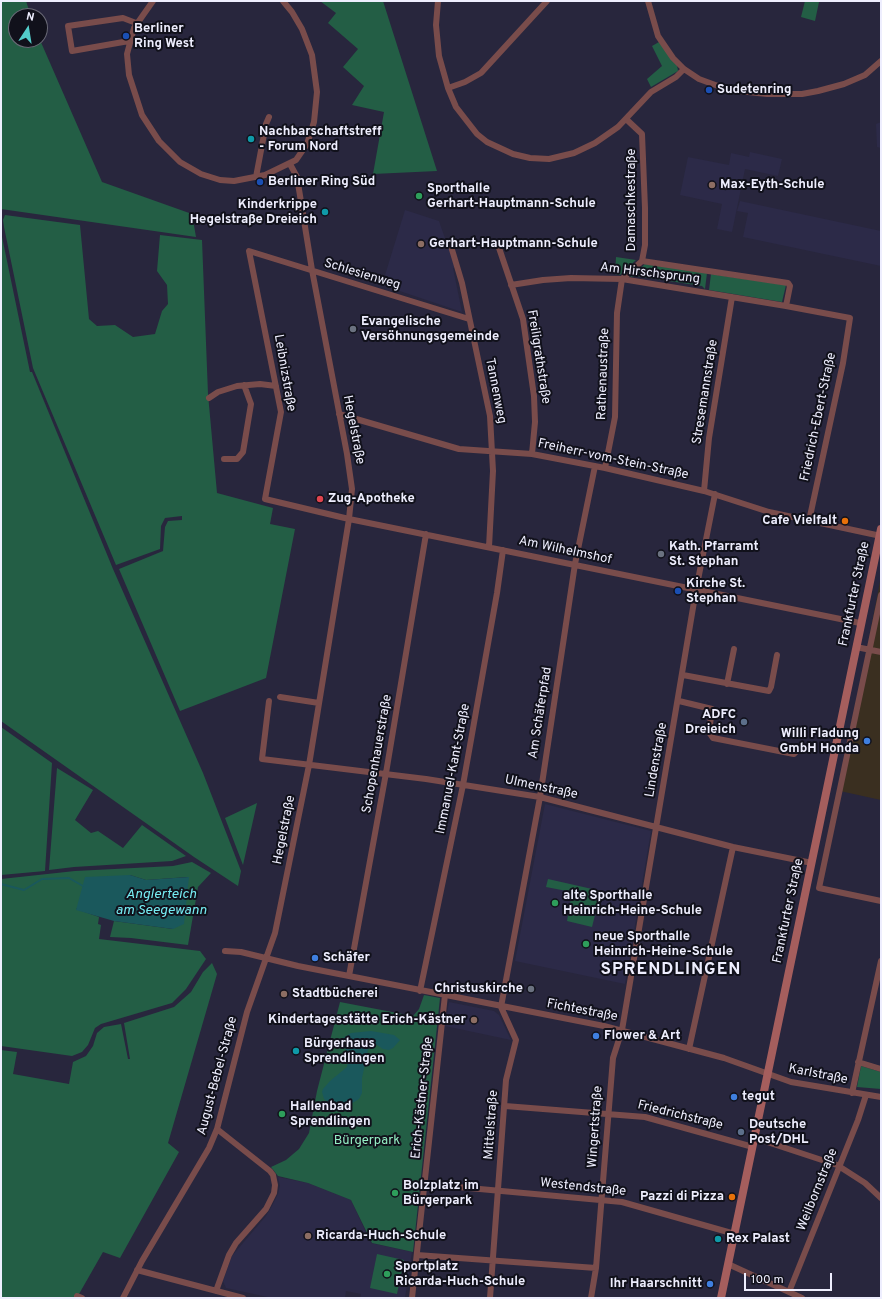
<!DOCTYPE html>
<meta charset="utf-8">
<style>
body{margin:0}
#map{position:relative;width:882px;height:1299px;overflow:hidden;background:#28263d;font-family:Overpass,sans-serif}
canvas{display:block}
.frame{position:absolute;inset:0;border:2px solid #eeeefe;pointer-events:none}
.north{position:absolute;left:8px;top:8px;width:40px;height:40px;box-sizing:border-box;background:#11111b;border:1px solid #696976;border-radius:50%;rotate:12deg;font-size:11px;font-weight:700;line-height:16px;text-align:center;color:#eeeefe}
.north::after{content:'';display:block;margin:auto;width:14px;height:18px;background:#53cdca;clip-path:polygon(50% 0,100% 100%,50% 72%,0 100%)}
.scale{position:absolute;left:744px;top:1273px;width:88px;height:18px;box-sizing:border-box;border:2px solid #eeeefe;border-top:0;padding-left:5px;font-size:12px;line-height:14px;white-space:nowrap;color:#eeeefe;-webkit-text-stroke:3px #11111b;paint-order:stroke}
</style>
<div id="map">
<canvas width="882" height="1299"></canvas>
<div class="frame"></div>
<div class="north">N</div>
<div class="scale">100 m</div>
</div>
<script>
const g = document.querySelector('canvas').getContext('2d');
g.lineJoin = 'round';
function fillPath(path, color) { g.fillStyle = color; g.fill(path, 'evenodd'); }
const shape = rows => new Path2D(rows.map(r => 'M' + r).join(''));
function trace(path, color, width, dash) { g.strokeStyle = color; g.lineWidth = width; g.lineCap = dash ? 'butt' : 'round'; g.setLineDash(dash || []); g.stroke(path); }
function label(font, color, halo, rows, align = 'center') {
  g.font = font + ' Overpass,sans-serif'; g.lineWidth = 4; g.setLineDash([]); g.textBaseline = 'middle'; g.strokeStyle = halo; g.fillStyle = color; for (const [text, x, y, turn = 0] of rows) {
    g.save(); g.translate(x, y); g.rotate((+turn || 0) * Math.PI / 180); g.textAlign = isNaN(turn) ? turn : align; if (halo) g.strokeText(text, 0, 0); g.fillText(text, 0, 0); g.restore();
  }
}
fillPath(shape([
 [881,576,881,800,840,791]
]), '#3a2f20');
fillPath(shape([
 [881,122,881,148,877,147,876,124],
 [750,152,782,159,778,176,745,169,732,232,717,229,722,204,680,195,688,157,729,165,731,153,749,157],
 [740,201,881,231,881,266,743,237,748,213,737,211],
 [405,210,439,221,455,267,453,268,462,312,382,285],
 [545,804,651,831,625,984,515,961],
 [449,1002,494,1011,499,1015,511,1040,445,1026],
 [278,1177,308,1183,351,1200,371,1243,412,1252,405,1298,360,1298,361,1294,346,1291,345,1298,272,1298,226,1288,223,1281,232,1256,266,1216,272,1206,278,1194,280,1186]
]), '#2c2a48');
fillPath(shape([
 [1,1,26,1,31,16,16,16,16,40,40,40,102,182,192,214,196,237,1,209],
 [320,1,383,1,437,171,373,174,384,112,352,105,364,86,343,67,358,49,328,23,336,13],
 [805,1,819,2,815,21,801,17],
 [659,42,677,65,678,71,651,87,647,79,662,66,652,46],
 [5,215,80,225,89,319,97,326,115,325,133,337,155,334,162,311,168,304,167,285,157,271,160,235,202,240,208,394,217,493,273,508,270,524,295,529,266,678,180,711,119,569,163,551,165,527,168,521,182,520,182,516,165,518,161,526,160,549,116,565,33,368,4,227,3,220],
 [1,232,30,372,32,372,113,569,203,773,241,871,238,886,194,857,1,721],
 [616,257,636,260,620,275,615,274],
 [645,264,707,273,705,289,702,286,636,276,630,277],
 [711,274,786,285,782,302,709,290],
 [1,727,52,763,45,871,1,875],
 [57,768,93,790,75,820,91,833,98,831,123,848,142,825,186,856,172,861,74,867,49,870],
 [257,803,243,865,225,818],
 [192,862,211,873,198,887,188,945,131,938,110,937,114,921,173,929,188,877,146,880,130,875,76,909,99,917,98,924,101,925,99,939,200,951,206,959,186,989,172,1003,101,1024,95,1028,88,1045,82,1052,72,1056,1,1046,1,879,75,871,173,866],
 [548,879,601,891,592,927,567,921,572,892,546,887],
 [212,963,217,974,168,1143,179,1152,120,1258,103,1252,79,1294,75,1298,1,1298,1,1050,17,1052,13,1074,69,1084,73,1062,86,1056,93,1046,97,1033,104,1027,121,1024,128,1059,130,1059,124,1023,174,1007,191,992,203,972],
 [424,995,440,998,413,1252,372,1243,351,1200,308,1183,278,1176,271,1167,286,1160,299,1149,309,1133,317,1091,340,1002,413,1016,419,1009],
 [861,1066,881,1072,881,1089,857,1087],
 [377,1254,404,1260,397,1294,370,1288]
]), '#235e45');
fillPath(shape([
 [130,875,146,880,189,877,184,924,173,929,114,921,76,910,85,877],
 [371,1031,394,1035,400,1040,393,1048,389,1050,383,1049,377,1045,371,1045,368,1050,362,1078,362,1093,359,1099,346,1107,334,1106,324,1099,322,1092,323,1089,330,1081,347,1067,348,1060,343,1038,351,1033]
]), '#1a585c');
trace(shape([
 [1,884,24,890,42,879,69,878,83,886]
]), '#1a585c', 2);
trace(shape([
 [153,1,134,28,127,54,129,75,142,115,159,141,180,162,201,174,220,180,234,181,265,175,296,160,307,144,314,122,317,92,312,55,302,29,292,12,283,1],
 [438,1,436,25,439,56,448,88,456,107,477,134,487,142,513,154,530,158,549,159,574,153,595,143,618,127,651,92,676,77,684,69],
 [648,1,658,36,673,58,684,69,699,79,729,90,767,94,802,94,818,91,844,84,865,75,881,61],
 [129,41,72,51,68,26,123,18,136,23],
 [448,88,465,82,481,73,547,1],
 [256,177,266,124,269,117],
 [497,242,523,319,534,396,535,422,532,454],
 [450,243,462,283,490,416,493,471,489,547],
 [642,261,788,283,790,286,786,306],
 [622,279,642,261,645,245,645,208,642,134,626,119],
 [511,285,543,280,571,278,622,279,786,306,850,318,843,363,809,521],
 [469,319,249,251,281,412,265,499,349,519,860,623],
 [209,398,218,392,237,386,260,384,276,386],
 [339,414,459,449,532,454,605,468,704,491,769,512,881,536],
 [224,459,237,459,243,452,251,404,244,385],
 [605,468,615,417,617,313,622,279],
 [704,491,709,438,732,297],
 [881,595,819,888,881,901],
 [856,647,881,652],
 [683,675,769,691,771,687,777,655],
 [727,684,734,649],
 [280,697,319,703],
 [269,701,262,759,426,779,540,797,733,847,812,863],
 [679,701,712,709,709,732,713,738,794,754,796,752],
 [225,951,241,952,298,966,604,1026,724,1058,791,1082,881,1097],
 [349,976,386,773,426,534],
 [420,991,463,785,497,593,503,550],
 [689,1049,733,847],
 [858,1062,881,1069],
 [852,1093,881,961],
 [505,1106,645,1117,753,1147],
 [755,1138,837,1165,865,1183,881,1198],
 [425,1184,622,1202,735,1234],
 [417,1255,596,1268],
 [728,1264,802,1298],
 [137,1270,243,1298],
 [216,1291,229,1255,236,1243,266,1209,274,1193,275,1185,273,1175,270,1171,217,1129],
 [789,1292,858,1120,866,1095],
 [77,1296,82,1298],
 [123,1298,142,1261,209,1148,217,1129,247,1012,275,933,309,765,349,519,352,489,347,454,312,270,297,177,290,164],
 [412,1298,445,995],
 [490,1298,506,1080,516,1040,501,1007,540,797,575,564,595,466],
 [591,1298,596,1268,613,1058,622,1030,696,590,715,494]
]), '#794c4b', 6);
trace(shape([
 [721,1298,881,529]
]), '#a55e5d', 8);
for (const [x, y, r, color] of [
 [126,36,4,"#1a4fb4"],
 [709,90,4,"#1a4fb4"],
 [251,139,4,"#0f9aa8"],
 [260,182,4,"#1a4fb4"],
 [712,185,4,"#8d6e63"],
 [419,196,4,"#2e9e5b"],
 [325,212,4,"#0f9aa8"],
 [421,244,4,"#8d6e63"],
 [353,329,4,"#6b7280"],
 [320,499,4,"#e0444e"],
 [845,521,4,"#e8710a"],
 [661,554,4,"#6b7280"],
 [678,591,4,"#1a4fb4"],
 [744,722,4,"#5c6f8a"],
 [867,741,4,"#3f7fe0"],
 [555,903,4,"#2e9e5b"],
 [586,944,4,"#2e9e5b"],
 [315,958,4,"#3f7fe0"],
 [531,989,4,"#6b7280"],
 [284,994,4,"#8d6e63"],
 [474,1020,4,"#8d6e63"],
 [596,1036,4,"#3f7fe0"],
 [296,1051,4,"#0f9aa8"],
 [734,1097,4,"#3f7fe0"],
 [282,1114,4,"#2e9e5b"],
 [741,1132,4,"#5c6f8a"],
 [395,1193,4,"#2e9e5b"],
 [732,1197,4,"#e8710a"],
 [308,1236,4,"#8d6e63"],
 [718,1239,4,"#0f9aa8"],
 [387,1274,4,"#2e9e5b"],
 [710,1284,4,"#3f7fe0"]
]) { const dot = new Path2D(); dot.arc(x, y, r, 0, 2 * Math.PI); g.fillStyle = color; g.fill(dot); trace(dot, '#11111b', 1.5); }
label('bold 13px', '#eeeefe', '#11111b', [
 ["Berliner",134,29],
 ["Ring West",134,44],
 ["Sudetenring",717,90],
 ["Nachbarschaftstreff",259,132],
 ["- Forum Nord",259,147],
 ["Berliner Ring Süd",268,182],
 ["Max-Eyth-Schule",720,185],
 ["Sporthalle",427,189],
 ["Gerhart-Hauptmann-Schule",427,204],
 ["Kinderkrippe",317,205,"right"],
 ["Hegelstraße Dreieich",317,220,"right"],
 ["Gerhart-Hauptmann-Schule",429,244],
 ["Evangelische",361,322],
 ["Versöhnungsgemeinde",361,337],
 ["Zug-Apotheke",328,499],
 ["Cafe Vielfalt",837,521,"right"],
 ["Kath. Pfarramt",669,547],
 ["St. Stephan",669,562],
 ["Kirche St.",686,584],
 ["Stephan",686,599],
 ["ADFC",736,715,"right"],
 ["Dreieich",736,730,"right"],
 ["Willi Fladung",859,734,"right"],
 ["GmbH Honda",859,749,"right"],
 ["alte Sporthalle",563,896],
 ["Heinrich-Heine-Schule",563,911],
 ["neue Sporthalle",594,937],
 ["Heinrich-Heine-Schule",594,952],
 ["Schäfer",323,958],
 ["Christuskirche",523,989,"right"],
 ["Stadtbücherei",292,994],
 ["Kindertagesstätte Erich-Kästner",466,1020,"right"],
 ["Flower & Art",604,1036],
 ["Bürgerhaus",304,1044],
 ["Sprendlingen",304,1059],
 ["tegut",742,1097],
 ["Hallenbad",290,1107],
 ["Sprendlingen",290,1122],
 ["Deutsche",749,1125],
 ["Post/DHL",749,1140],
 ["Bolzplatz im",403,1186],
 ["Bürgerpark",403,1201],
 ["Pazzi di Pizza",724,1197,"right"],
 ["Ricarda-Huch-Schule",316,1236],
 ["Rex Palast",726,1239],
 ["Sportplatz",395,1267],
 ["Ricarda-Huch-Schule",395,1282],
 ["Ihr Haarschnitt",702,1284,"right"]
], 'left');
label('13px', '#eeeefe', '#11111b', [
 ["Damaschkestraße",632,200,-90],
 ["Am Hirschsprung",650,274,7],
 ["Schlesienweg",362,275,17],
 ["Freiligrathstraße",538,357,81],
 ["Leibnizstraße",284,373,80],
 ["Rathenaustraße",604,374,-88],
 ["Tannenweg",495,391,79],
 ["Stresemannstraße",706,392,-81],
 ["Friedrich-Ebert-Straße",819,417,-78],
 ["Hegelstraße",353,430,79],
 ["Freiherr-vom-Stein-Straße",613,460,12],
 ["Am Wilhelmshof",565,551,12],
 ["Frankfurter Straße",855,594,-78],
 ["Am Schäferpfad",541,713,-81],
 ["Schopenhauerstraße",378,754,-80],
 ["Lindenstraße",657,760,-80],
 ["Immanuel-Kant-Straße",454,769,-79],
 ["Ulmenstraße",541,788,12],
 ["Hegelstraße",285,830,-79],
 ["Frankfurter Straße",789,911,-78],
 ["Fichtestraße",582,1011,11],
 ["Karlstraße",818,1075,11],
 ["August-Bebel-Straße",218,1076,-75],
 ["Erich-Kästner-Straße",423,1098,-84],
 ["Friedrichstraße",680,1116,14],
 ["Mittelstraße",492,1125,-86],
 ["Wingertstraße",596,1127,-86],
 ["Westendstraße",583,1188,6],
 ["Weilbornstraße",818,1190,-68]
]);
label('13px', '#95f0c5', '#11111b', [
 ["Bürgerpark",367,1141]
]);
label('italic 14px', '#76ecf3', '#11111b', [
 ["Anglerteich",161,895],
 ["am Seegewann",161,911]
]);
g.letterSpacing = '1px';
label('bold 17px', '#eeeefe', '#11111b', [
 ["SPRENDLINGEN",671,971]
]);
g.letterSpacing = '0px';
</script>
